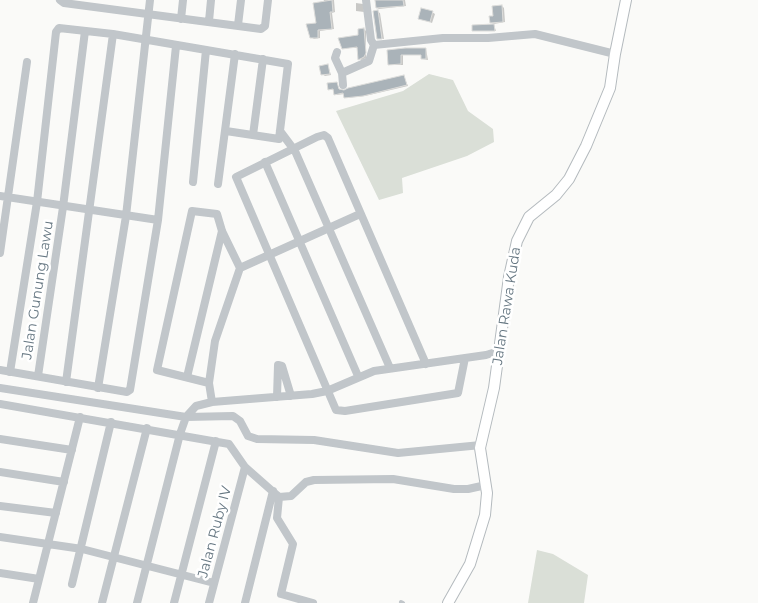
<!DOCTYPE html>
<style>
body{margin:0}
canvas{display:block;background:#fafaf8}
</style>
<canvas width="758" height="603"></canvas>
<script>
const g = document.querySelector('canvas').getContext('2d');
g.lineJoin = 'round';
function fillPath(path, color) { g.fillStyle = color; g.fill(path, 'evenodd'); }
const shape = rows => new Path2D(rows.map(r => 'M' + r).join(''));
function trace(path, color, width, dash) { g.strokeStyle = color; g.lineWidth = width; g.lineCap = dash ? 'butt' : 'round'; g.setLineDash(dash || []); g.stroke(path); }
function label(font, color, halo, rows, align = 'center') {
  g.font = font + ' Montserrat,sans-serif'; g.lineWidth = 5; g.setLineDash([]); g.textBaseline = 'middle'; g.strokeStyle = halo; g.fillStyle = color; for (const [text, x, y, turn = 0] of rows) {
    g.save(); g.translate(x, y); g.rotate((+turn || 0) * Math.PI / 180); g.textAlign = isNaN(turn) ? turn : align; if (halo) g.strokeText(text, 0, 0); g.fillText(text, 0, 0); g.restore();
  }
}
fillPath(shape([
 [429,74,453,80,468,111,493,129,494,142,467,156,402,178,403,193,379,200,336,111,403,91],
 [537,550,553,554,588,575,584,603,528,603]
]), '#dadfd7');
fillPath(shape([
 [324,0,334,0,335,12,332,13,334,29,320,31,320,38,314,39,311,37],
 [376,0,405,0,406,6,379,9,377,8],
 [356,3,363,4,364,12,356,11],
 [502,6,504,8,505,22,494,24,491,23],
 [378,12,380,13,384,39,378,38],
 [432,12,435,14,432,23,422,19],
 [494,25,496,31,473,31],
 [364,29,366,31,366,58,362,60,359,59,358,48,343,48,360,36],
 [426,49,428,60,422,59,422,55,403,55,403,65,389,65,388,51],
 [328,66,331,75,325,76,322,74],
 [404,77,408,86,365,96,347,98,344,94,337,95,335,90,329,89,337,83,340,91,344,92]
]), '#0003');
const building = shape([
 [332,0,333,12,330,12,332,29,318,30,318,38,310,38,306,24,316,23,313,3,332,0],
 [375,0,403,0,404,6,376,8,375,0],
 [502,5,503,22,490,23,489,16,493,16,492,6,502,5],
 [421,8,433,11,430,22,418,19,421,8],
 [378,10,382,39,377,39,373,11,378,10],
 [494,24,495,31,472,31,472,25,494,24],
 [364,28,366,53,364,57,358,60,357,47,342,49,338,38,358,35,358,29,364,28],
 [405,48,426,48,426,59,421,59,421,55,401,55,401,64,388,65,387,50,405,48],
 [328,64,330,74,321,75,319,66,328,64],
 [404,75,407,85,363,96,344,98,343,93,334,95,333,89,328,90,327,83,337,82,339,89,344,90,348,88,404,75]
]);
fillPath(building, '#aab3b9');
trace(building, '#dcdcda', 1);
const secondary = shape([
 [448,603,470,564,485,515,487,493,480,448,494,388,509,277,517,241,529,217,556,195,569,179,586,146,610,88,615,54,626,0]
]);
trace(secondary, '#b4babe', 12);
trace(shape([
 [401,602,403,603]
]), '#c1c6ca', 4);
trace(shape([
 [60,0,64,3,261,29,265,26,268,0],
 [366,0,371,40,374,45,443,38,488,38,535,34,615,54],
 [181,19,183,0],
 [209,21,211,0],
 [238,25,241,0],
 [337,52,335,58,342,73,343,85],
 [342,73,369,61,374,45],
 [280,131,295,151,390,368],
 [253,135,263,59],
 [265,162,358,376],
 [193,182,206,50],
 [218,184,235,54],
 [0,196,158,220],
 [0,253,27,62],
 [426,364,328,138,324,135,317,137,236,177,336,410,345,411,458,393,465,358],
 [0,370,127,392,130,390,158,220,176,46],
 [10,372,37,202,56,32,59,28,113,34,288,64,279,139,226,131],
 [38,376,63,207,85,31],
 [187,377,222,231],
 [66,382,113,34],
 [209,383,157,370,192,211,217,214,222,231,240,268],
 [0,388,186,417,233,416,240,421,248,436,257,439,314,440,398,453,481,445],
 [98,388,126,216,150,0],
 [277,397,278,365,282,366,291,396],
 [212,402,209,383,215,341,240,268,360,214],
 [0,404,229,444,245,467,279,497,277,518,293,544,281,594,313,603],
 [0,439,72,450],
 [0,472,64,482],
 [279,497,291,496,306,482,314,480,393,479,454,489,468,489,486,485],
 [0,506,56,513],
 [0,537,82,549,214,583],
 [0,573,39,579],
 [72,584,111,422],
 [33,603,80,417],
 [102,603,147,428],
 [137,603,180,434,186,417,196,406,212,402,312,394,327,391,374,371,486,355,499,351],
 [174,603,216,441],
 [209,603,245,467],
 [245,603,273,491]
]), '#c1c6ca', 8);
trace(secondary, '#fff', 10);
label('14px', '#667782', '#fff', [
 ["Jalan Gunung Lawu",38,290,-81],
 ["Jalan Rawa Kuda",507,306,-81],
 ["Jalan Ruby IV",215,532,-75]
]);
</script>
